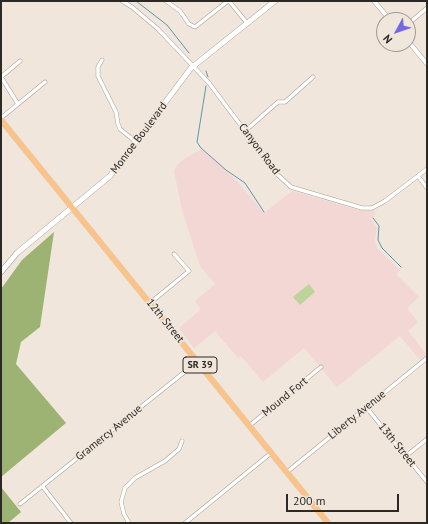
<!DOCTYPE html>
<style>
body{margin:0}
#map{position:relative;width:428px;height:524px;overflow:hidden;background:#f0e6dc;font-family:"PT Sans",sans-serif}
canvas{display:block}
.frame{position:absolute;inset:0;border:2px solid #2c2925;pointer-events:none}
.north{position:absolute;left:376px;top:12px;width:40px;height:40px;box-sizing:border-box;background:#f0e6dc;border:1px solid #a29a93;border-radius:50%;rotate:230deg;font-size:11px;font-weight:700;line-height:16px;text-align:center;color:#2c2925}
.north::after{content:'';display:block;margin:auto;width:14px;height:18px;background:#7568e3;clip-path:polygon(50% 0,100% 100%,50% 72%,0 100%)}
.scale{position:absolute;left:286px;top:494px;width:113px;height:18px;box-sizing:border-box;border:2px solid #2c2925;border-top:0;padding-left:5px;font-size:12px;line-height:14px;white-space:nowrap;color:#2c2925;-webkit-text-stroke:3px #f0e6dc;paint-order:stroke}
</style>
<div id="map">
<canvas width="428" height="524"></canvas>
<div class="frame"></div>
<div class="north">N</div>
<div class="scale">200 m</div>
</div>
<script>
const g = document.querySelector('canvas').getContext('2d');
g.lineJoin = 'round';
function fillPath(path, color) { g.fillStyle = color; g.fill(path, 'evenodd'); }
const shape = rows => new Path2D(rows.map(r => 'M' + r).join(''));
function trace(path, color, width, dash) { g.strokeStyle = color; g.lineWidth = width; g.lineCap = dash ? 'butt' : 'round'; g.setLineDash(dash || []); g.stroke(path); }
function label(font, color, halo, rows, align = 'center') {
  g.font = font + ' "PT Sans",sans-serif'; g.lineWidth = 3.5; g.setLineDash([]); g.textBaseline = 'middle'; g.strokeStyle = halo; g.fillStyle = color; for (const [text, x, y, turn = 0] of rows) {
    g.save(); g.translate(x, y); g.rotate((+turn || 0) * Math.PI / 180); g.textAlign = isNaN(turn) ? turn : align; if (halo) g.strokeText(text, 0, 0); g.fillText(text, 0, 0); g.restore();
  }
}
fillPath(shape([
 [202,149,236,180,264,213,292,191,358,210,375,211,374,217,370,218,377,228,375,240,377,248,400,270,396,274,419,297,407,308,418,322,408,331,427,355,420,360,400,336,337,387,304,348,263,382,241,356,238,358,215,331,194,348,179,328,201,309,195,301,215,284,200,266,182,210,174,171,177,165,184,159]
]), '#f2d7d4');
fillPath(shape([
 [309,284,315,292,300,305,293,297]
]), '#bed399');
fillPath(shape([
 [54,232,40,327,21,342,16,364,66,423,1,477,1,289,22,260],
 [1,487,21,512,8,523,1,523]
]), '#9cb373');
trace(shape([
 [136,1,167,25,189,53],
 [206,71,208,77],
 [206,86,197,142,201,148,226,170,245,183,264,212],
 [373,218,379,226,378,240,382,248,401,267]
]), '#5e96ab', 1);
const minor = shape([
 [122,1,132,7,158,29,209,83,278,175,291,187,362,208,372,208,385,201,427,169],
 [166,1,180,11,189,24,195,27,228,1],
 [229,1,247,23],
 [408,24,427,8],
 [102,60,98,67,98,76,116,112,118,124,120,129,136,142],
 [1,77,18,104],
 [1,77,20,61],
 [1,118,45,82],
 [245,131,278,102,285,102,313,77],
 [418,176,427,188],
 [150,303,189,271,174,254],
 [366,407,427,482],
 [249,426,321,367],
 [406,456,427,439],
 [287,472,427,358],
 [43,487,71,523],
 [20,504,197,362],
 [129,523,124,514,121,502,125,488,135,478,165,461,179,449,182,441],
 [185,523,271,453]
]);
const tertiary = shape([
 [374,1,390,20],
 [408,41,427,64]
]);
const secondary = shape([
 [1,272,17,253,110,176,191,68,275,1]
]);
const primary = shape([
 [1,120,328,523]
]);
trace(minor, '#a99f96', 4.5);
trace(tertiary, '#a99f96', 5);
trace(secondary, '#a99f96', 6);
trace(primary, '#c8c7c6', 6);
trace(minor, '#fff', 3.5);
trace(tertiary, '#fff', 4);
trace(secondary, '#fff', 5);
trace(primary, '#fcc388', 5.5);
for (const [x, y, w] of [
 [200,365,34]
]) { const box = new Path2D(); box.roundRect(x - w / 2, y - 8, w, 16, 3); g.fillStyle = '#f0e6dc'; g.fill(box); trace(box, '#2c2925', 1); }
label('bold 10px', '#2c2925', null, [
 ["SR 39",200,365]
]);
label('11px', '#2c2925', '#f0e6dc', [
 ["Monroe Boulevard",139,138,-53],
 ["Canyon Road",259,149,53],
 ["12th Street",165,321,51],
 ["Mound Fort",285,397,-39],
 ["Liberty Avenue",357,415,-39],
 ["Gramercy Avenue",109,433,-39],
 ["13th Street",397,445,51]
]);
</script>
